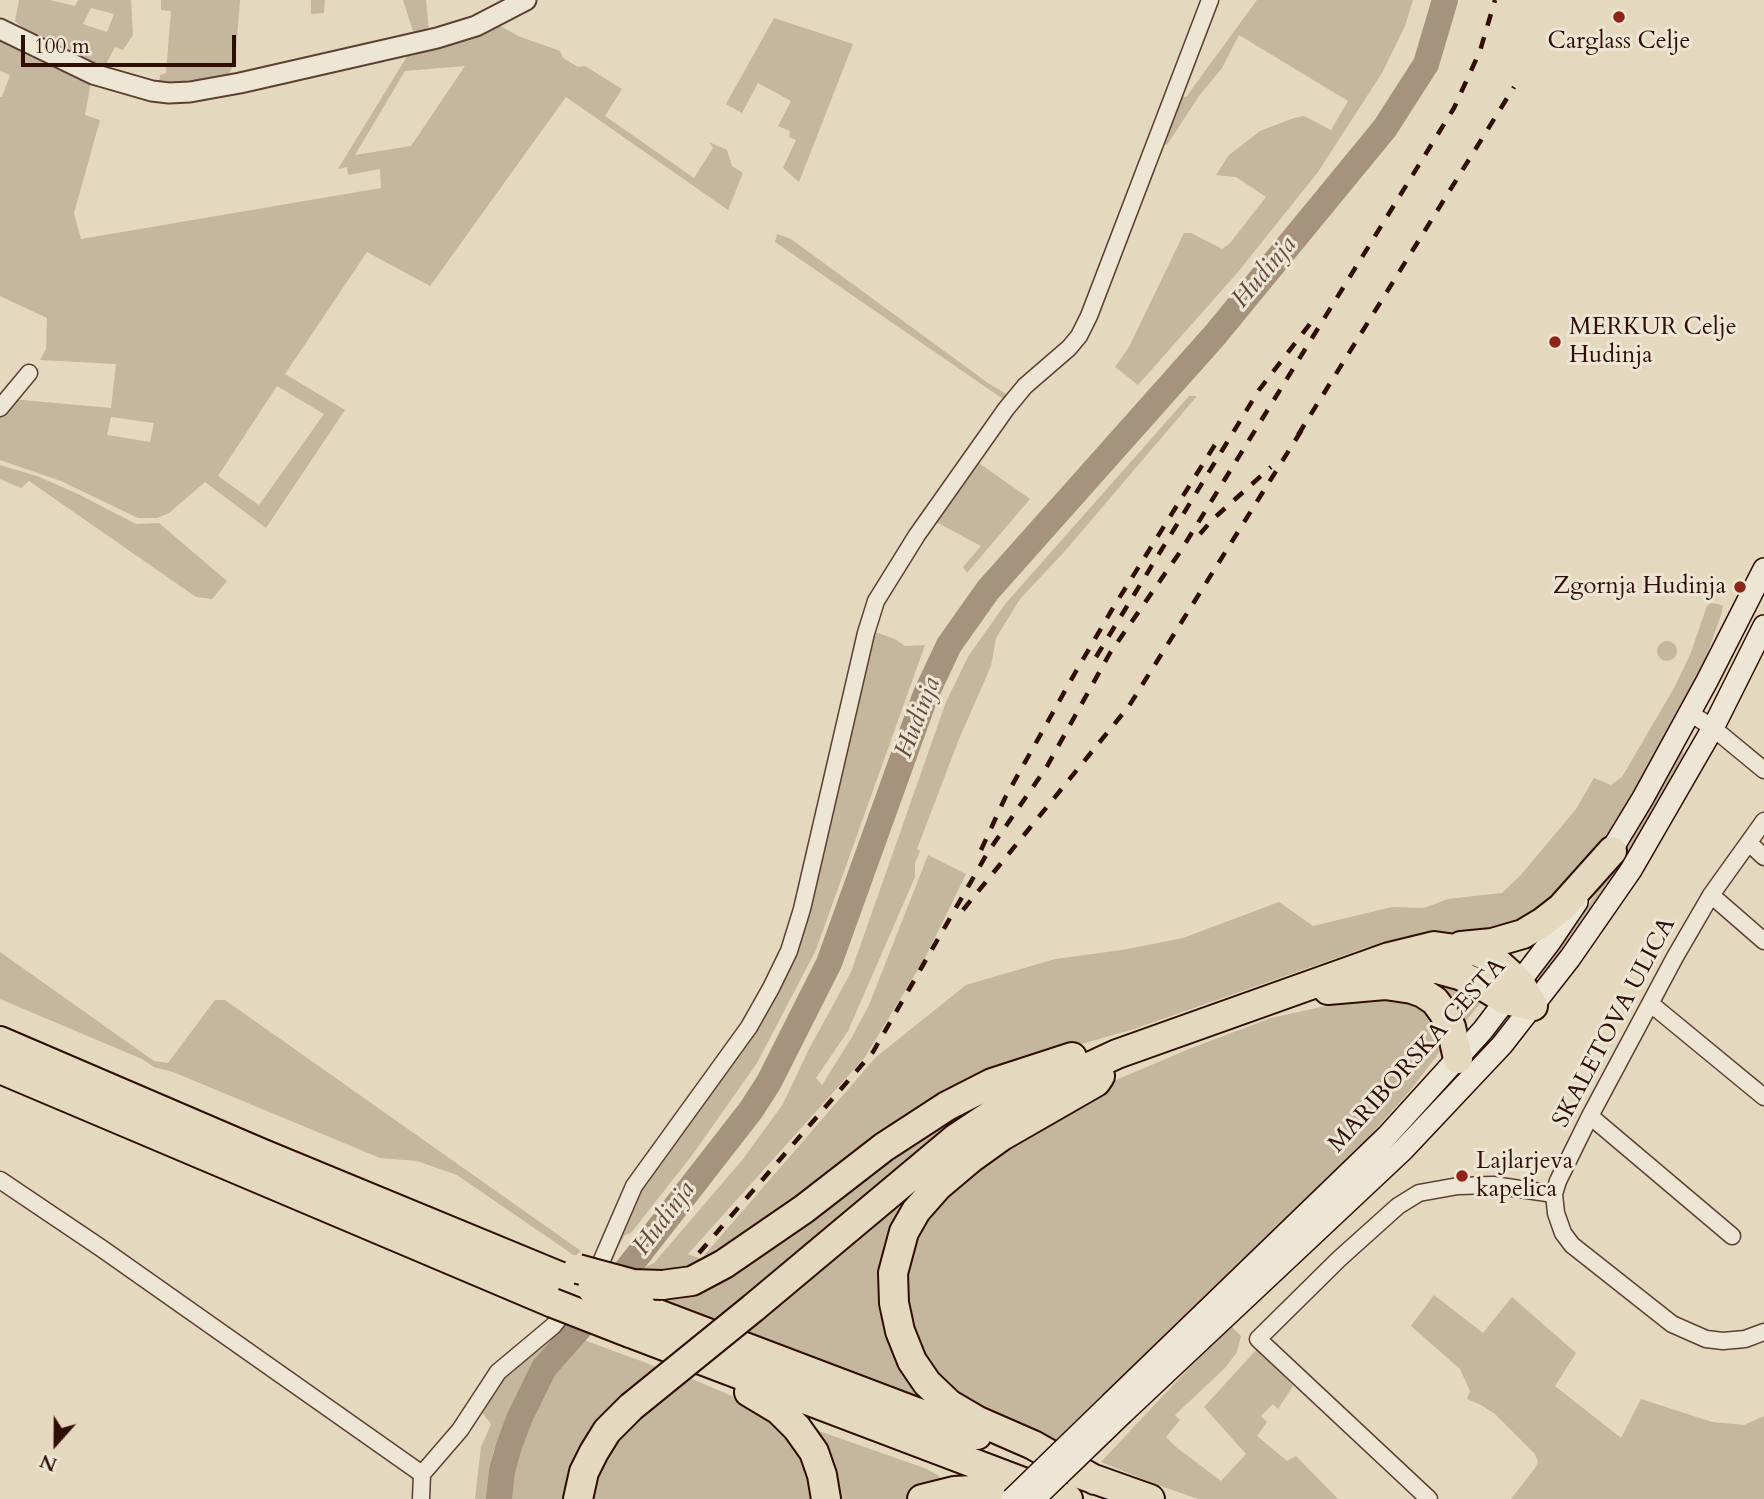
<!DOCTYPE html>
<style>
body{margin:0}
#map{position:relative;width:1764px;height:1499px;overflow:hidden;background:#e4d8be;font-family:Cardo,serif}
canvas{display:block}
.north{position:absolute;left:21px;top:1408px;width:70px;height:70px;-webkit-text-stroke:5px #ede6d5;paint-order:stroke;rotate:201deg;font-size:19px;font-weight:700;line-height:28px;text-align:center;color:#2f0e03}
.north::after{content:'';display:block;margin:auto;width:24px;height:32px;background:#2f0e03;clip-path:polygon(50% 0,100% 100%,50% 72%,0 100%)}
.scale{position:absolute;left:21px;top:35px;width:215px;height:32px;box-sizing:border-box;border:4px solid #2f0e03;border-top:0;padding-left:9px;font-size:21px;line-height:24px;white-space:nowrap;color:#2f0e03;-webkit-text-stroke:5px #ede6d5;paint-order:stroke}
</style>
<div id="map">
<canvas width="1764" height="1499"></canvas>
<div class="north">N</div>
<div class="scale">100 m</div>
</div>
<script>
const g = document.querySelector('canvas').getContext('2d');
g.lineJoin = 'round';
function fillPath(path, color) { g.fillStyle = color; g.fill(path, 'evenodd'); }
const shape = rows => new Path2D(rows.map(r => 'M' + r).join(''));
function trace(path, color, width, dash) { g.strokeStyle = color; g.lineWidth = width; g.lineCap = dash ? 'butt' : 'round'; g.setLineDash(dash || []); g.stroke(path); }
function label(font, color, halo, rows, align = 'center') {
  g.font = font + ' Cardo,serif'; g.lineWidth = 6; g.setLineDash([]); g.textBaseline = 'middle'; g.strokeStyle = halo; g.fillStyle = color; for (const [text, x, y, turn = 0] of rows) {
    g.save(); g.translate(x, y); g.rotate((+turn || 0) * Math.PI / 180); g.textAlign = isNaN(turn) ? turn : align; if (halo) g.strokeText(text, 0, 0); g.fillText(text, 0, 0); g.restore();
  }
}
fillPath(shape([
 [19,0,50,0,75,6,78,0,131,0,133,35,123,50,115,47,105,66,68,53,31,35,15,21],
 [91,8,114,14,107,32,83,24],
 [161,0,240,0,235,63,227,77,198,83,159,84,160,75,166,73,171,11,161,10],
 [311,0,325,0,324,13,311,14],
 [403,0,426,0,429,32,414,34],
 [1257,0,1413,0,1405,26,1382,73,1318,172,1238,272,1138,385,1115,367,1129,347,1184,233,1191,233,1222,249,1230,243,1266,197,1236,177,1216,175,1229,155,1260,131,1294,118,1304,116,1331,130,1348,101,1239,35,1222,68,1199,96,1167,145,1160,141,1177,96,1186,97],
 [774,18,853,44,799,182,783,168,796,140,789,137,790,131,778,126,791,101,758,83,742,113,726,104],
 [499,25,518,36,560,51,563,58,578,67,585,66,622,89,605,116,694,178,713,148,709,142,727,150,732,166,743,173,728,210,566,97,430,286,367,252,285,374,345,410,266,528,205,482,169,513,157,518,138,518,61,481,0,460,0,417,11,399,111,408,116,364,40,360,46,349,47,318,0,296,0,97,2,97,10,75,0,71,0,40,68,73,91,82,85,115,100,120,74,213,81,239,381,188,380,169,348,175,347,167,338,169,409,53],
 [465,66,411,146,355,155,405,71],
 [277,386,324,414,259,505,218,476],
 [111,417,154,423,150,442,107,435],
 [777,234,791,239,988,383,1008,395,1003,399,775,242],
 [1189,396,1197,396,1065,551,1020,599,996,638,991,666,959,739,917,849,920,851,915,863,915,877,848,1031,816,1078,822,1085,852,1037,869,1005,928,855,966,874,925,958,865,1057,688,1254,701,1259,876,1057,966,985,1055,959,1122,950,1183,938,1279,902,1313,926,1392,907,1424,908,1448,899,1502,893,1520,876,1576,809,1594,778,1611,785,1622,777,1674,688,1690,655,1707,606,1711,603,1718,604,1723,606,1721,615,1699,677,1609,839,1522,930,1411,939,1365,948,1134,1029,1047,1054,695,1272,640,1274,647,1266,654,1263,743,1159,783,1104,808,1051,851,972,946,702,969,655,1006,603],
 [973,459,1030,499,967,573,963,567,981,546,936,522,933,523,925,539,921,535],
 [0,465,37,476,78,494,136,524,159,523,227,581,212,599,196,597,29,481,21,488,0,479],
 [872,631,895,639,905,646,925,645,816,950,757,1063,693,1154,631,1233,625,1235,618,1247,609,1270,603,1267,631,1203,776,988],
 '1657 651a10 10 0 1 1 20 0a10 10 0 1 1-20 0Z',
 [1680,751,1689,755,1624,864,1596,907,1538,982,1534,978,1590,903],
 [0,952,154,1061,168,1063,215,1000,225,1000,581,1251,575,1256,457,1175,417,1161,380,1158,173,1072,154,1067,142,1059,0,999],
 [1430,979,1455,984,1482,1001,1458,1031,1432,992],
 [1370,999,1410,1000,1438,1017,1442,1049,1409,1092,1338,1171,1325,1180,1049,1447,953,1397,919,1358,901,1274,923,1218,976,1167,1102,1086,1189,1049,1271,1018,1321,1007],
 [997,1093,715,1323,665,1302,665,1299,923,1133],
 [920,1181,891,1251,930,1403,743,1335],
 [1434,1295,1483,1333,1512,1297,1576,1353,1555,1386,1621,1438,1641,1399,1712,1422,1744,1425,1764,1416,1764,1499,1511,1499,1535,1468,1538,1462,1535,1454,1495,1414,1481,1405,1467,1399,1470,1391,1460,1369,1411,1326],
 [1232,1327,1241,1336,1237,1352,1225,1368,1175,1415,1180,1420,1166,1437,1176,1447,1221,1481,1246,1454,1204,1407,1257,1349,1293,1386,1278,1409,1273,1404,1261,1416,1267,1422,1257,1436,1287,1461,1296,1456,1338,1499,1198,1499,1152,1483,1101,1462,1192,1365],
 [554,1330,562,1334,529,1375,508,1414,493,1453,487,1499,475,1499,481,1447,491,1424,480,1410,505,1373],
 [581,1339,660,1368,569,1499,509,1499,515,1466,514,1453,522,1426,550,1374],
 [690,1378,741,1400,792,1433,818,1499,590,1499,594,1478,616,1439],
 [816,1430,927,1469,939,1476,940,1482,906,1499,832,1499,812,1432]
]), '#c5b69e');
trace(shape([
 [499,1499,502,1471,509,1446,519,1419,544,1368,597,1308,751,1110,769,1082,829,963,926,694,949,645,988,590,1215,335,1385,128,1426,64,1445,0]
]), '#a6937e', 26);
const minor = shape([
 [0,408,29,373],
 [1690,713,1713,728,1764,770],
 [1764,821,1711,895,1675,957,1590,1116,1558,1181,1554,1194,1556,1213,1563,1233,1572,1245,1672,1324,1706,1339,1723,1341,1745,1339,1764,1332],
 [1749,843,1764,857],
 [1711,895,1764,941],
 [1651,1004,1764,1097],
 [1590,1116,1732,1236],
 [0,1180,101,1248,422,1474,460,1430,498,1372,553,1326,598,1269,634,1186,749,1027,771,988,789,951,802,909,866,633,876,601,917,535,1006,409,1025,386,1069,348,1079,336,1089,316,1210,0],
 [421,1499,422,1474],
 [1429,1499,1258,1339,1339,1259,1398,1206,1419,1193,1458,1186,1493,1185,1554,1194]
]);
const tertiary = shape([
 [0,29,93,74,152,91,169,93,190,92,240,83,437,38,476,26,526,0]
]);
const secondary = shape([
 [1603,864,1643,798,1707,681,1764,569],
 [1112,1402,1387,1136,1483,1030,1550,942,1577,902],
 [1123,1413,1403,1150,1502,1045,1570,958,1631,870,1713,728,1764,626]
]);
const motorway = shape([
 [1461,946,1492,943,1523,934,1543,922,1561,908,1612,851],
 [1383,967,1437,969,1459,975,1480,984,1506,1000,1533,1006],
 [1328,990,1385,985,1412,989,1423,993,1435,1001,1443,1012,1451,1027,1458,1059],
 [0,1041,261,1153,571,1281],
 [0,1069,553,1303],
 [662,1285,692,1281,724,1264,804,1209,884,1147,947,1106,992,1083,1072,1057],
 [642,1308,977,1435],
 [753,1308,955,1139,1003,1107,1117,1054,1389,957,1434,946,1478,952,1493,959,1520,983,1533,1006],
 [630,1333,1068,1499],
 [749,1392,779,1410,797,1428,814,1452,822,1475,826,1499],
 [1077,1473,1150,1499],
 [1095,1480,1033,1445,978,1421,949,1404,927,1383,912,1361,900,1331,894,1303,893,1273,904,1232,916,1211,938,1186,970,1159,1002,1136,1096,1082,1100,1076],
 [578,1499,584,1472,594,1452,607,1431,631,1407],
 [922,1499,954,1491,974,1490,1027,1495]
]);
trace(minor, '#5c4032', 19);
trace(tertiary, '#5c4032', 23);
trace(secondary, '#2f0e03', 24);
trace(motorway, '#2f0e03', 32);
trace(minor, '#ede6d5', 16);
trace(tertiary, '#ede6d5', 19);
trace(secondary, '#ede6d5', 21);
trace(motorway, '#e4d8be', 28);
trace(shape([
 [1298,435,1514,87],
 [1200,534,1212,520,1271,467],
 [1096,657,1259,390,1316,316],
 [981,850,1005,798,1075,673,1113,608,1221,435],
 [963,910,1129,706,1303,428],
 [699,1253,873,1052,988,852,1046,768,1110,653,1180,552,1454,108,1480,51,1495,0]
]), '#2f0e03', 4.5, [12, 12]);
const secondaryBridge = shape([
 [1012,1499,1112,1402],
 [1034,1499,1123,1413]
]);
const motorwayBridge = shape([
 [578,1269,633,1284,662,1285],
 [592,1289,642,1308],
 [553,1303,630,1333],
 [631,1407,753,1308]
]);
trace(secondaryBridge, '#2f0e03', 24, []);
trace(motorwayBridge, '#2f0e03', 32, []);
trace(secondaryBridge, '#ede6d5', 21);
trace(motorwayBridge, '#e4d8be', 28);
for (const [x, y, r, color] of [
 [1619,17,7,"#8f2418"],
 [1555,342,7,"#8f2418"],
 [1740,587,7,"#8f2418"],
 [1462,1176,7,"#8f2418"]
]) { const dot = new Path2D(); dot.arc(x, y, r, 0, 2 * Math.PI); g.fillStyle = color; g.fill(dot); trace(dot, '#ede6d5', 2.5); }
label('24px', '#2f0e03', '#ede6d5', [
 ["Carglass Celje",1619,42,"center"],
 ["MERKUR Celje",1569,328],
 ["Hudinja",1569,356],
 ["Zgornja Hudinja",1726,587,"right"],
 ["Lajlarjeva",1476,1162],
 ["kapelica",1476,1190]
], 'left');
label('24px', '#2f0e03', '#ede6d5', [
 ["SKALETOVA ULICA",1615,1023,-62],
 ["MARIBORSKA CESTA",1418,1056,-48]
]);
label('italic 26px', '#654a3a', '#ede6d5', [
 ["Hudinja",1265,273,-50],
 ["Hudinja",919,718,-69],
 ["Hudinja",665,1219,-53]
]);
</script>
